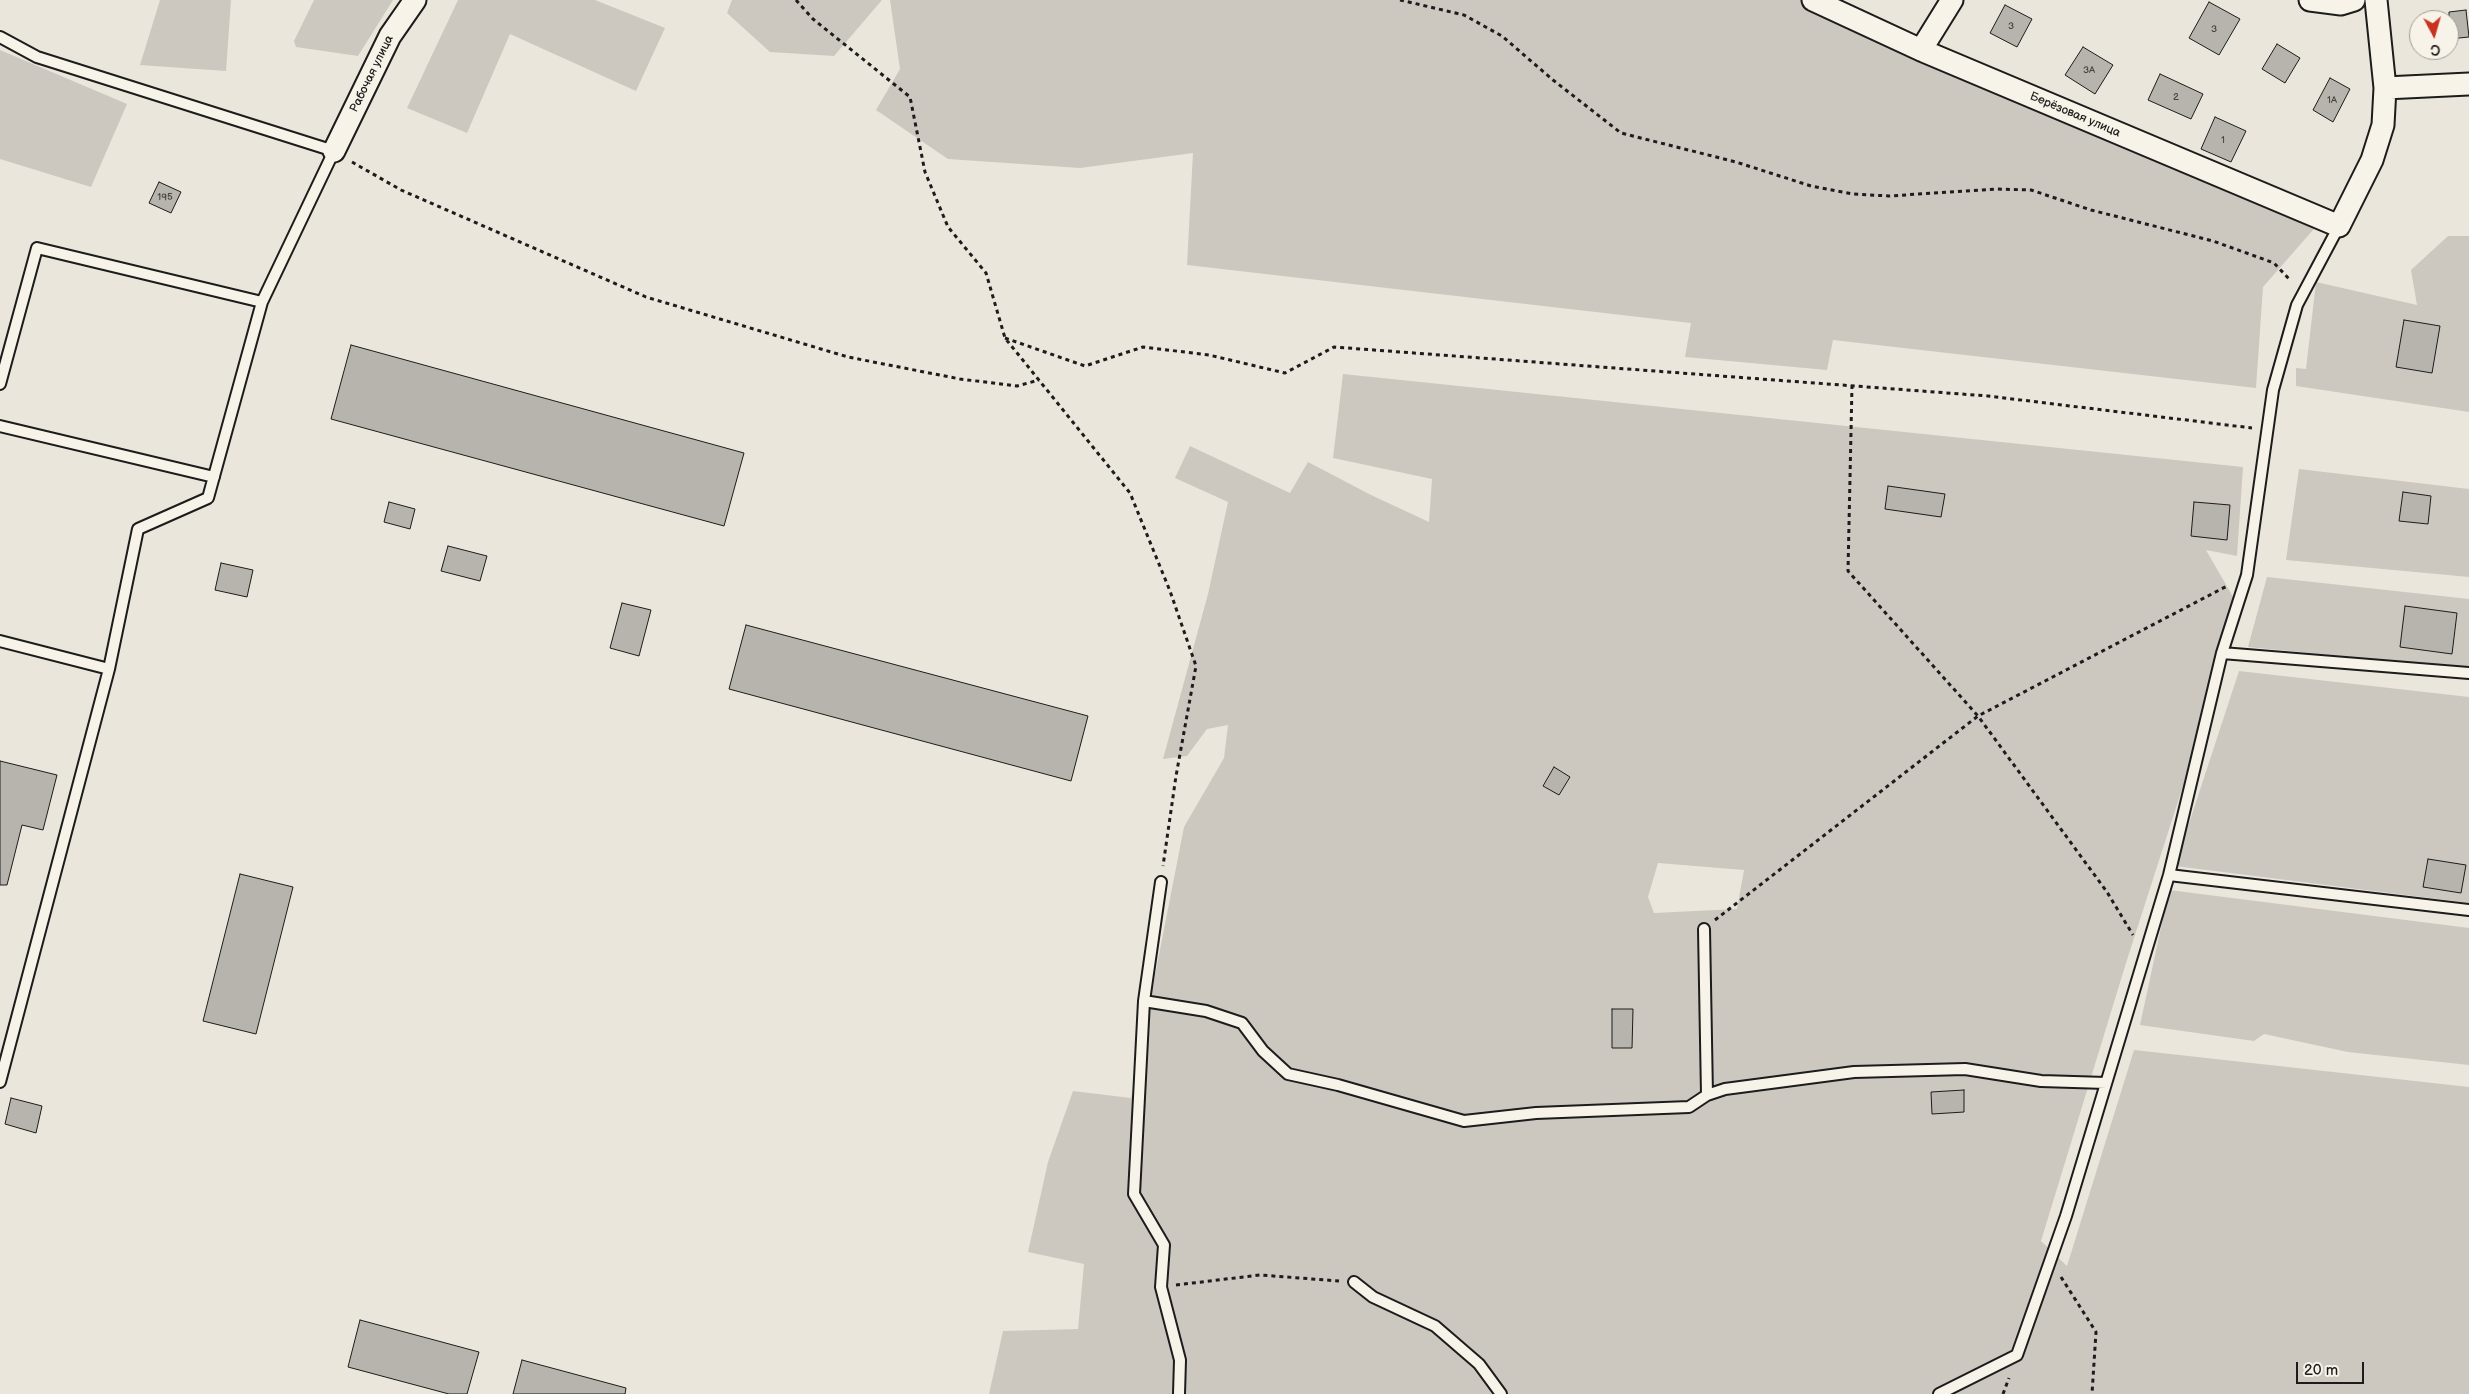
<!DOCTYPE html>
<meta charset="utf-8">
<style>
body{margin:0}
#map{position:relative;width:2469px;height:1394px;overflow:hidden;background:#eae6dc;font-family:"Balsamiq Sans",sans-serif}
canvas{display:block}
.north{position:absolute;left:2409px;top:10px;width:50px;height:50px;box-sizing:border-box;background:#f7f3e8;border:1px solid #9f9d96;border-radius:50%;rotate:174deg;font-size:14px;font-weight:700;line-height:20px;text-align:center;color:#1c1c1c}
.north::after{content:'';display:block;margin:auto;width:18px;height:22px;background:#c8321e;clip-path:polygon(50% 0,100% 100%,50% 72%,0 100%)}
.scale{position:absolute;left:2296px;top:1362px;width:68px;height:22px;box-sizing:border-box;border:2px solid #1c1c1c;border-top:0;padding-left:6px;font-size:15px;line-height:18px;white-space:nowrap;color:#1c1c1c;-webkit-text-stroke:4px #f7f3e8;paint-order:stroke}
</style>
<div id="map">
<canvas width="2469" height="1394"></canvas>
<div class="north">С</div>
<div class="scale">20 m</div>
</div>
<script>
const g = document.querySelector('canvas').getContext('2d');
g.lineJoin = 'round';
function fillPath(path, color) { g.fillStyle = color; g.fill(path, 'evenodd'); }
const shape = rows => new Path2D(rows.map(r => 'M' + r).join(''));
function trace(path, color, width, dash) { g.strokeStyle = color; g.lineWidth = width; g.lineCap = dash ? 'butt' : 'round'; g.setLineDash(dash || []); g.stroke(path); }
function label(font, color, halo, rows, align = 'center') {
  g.font = font + ' "Balsamiq Sans",sans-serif'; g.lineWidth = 5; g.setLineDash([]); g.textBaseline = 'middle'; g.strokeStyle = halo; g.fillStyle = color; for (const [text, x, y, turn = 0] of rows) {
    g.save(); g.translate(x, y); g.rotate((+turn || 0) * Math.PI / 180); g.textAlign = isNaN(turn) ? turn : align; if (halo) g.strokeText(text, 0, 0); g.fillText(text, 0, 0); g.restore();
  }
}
fillPath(shape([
 [160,0,231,0,226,71,140,65],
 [314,0,393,0,358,56,296,47,294,41],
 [458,0,595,0,665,28,636,91,510,34,467,133,407,108],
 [732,0,882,0,834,56,770,52,727,13],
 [890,0,1819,0,2320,222,2263,287,2256,388,1833,340,1827,370,1685,357,1691,323,1187,265,1193,153,1080,168,948,159,876,110,900,69],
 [0,50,127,104,91,187,0,159],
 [2448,236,2469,236,2469,412,2296,386,2296,368,2306,369,2316,282,2417,305,2411,270],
 [1343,374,2243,467,2237,556,2206,550,2240,609,2126,963,2041,1241,2067,1266,2134,1050,2469,1087,2469,1394,989,1394,1003,1331,1078,1329,1084,1264,1028,1252,1048,1162,1073,1091,1131,1098,1184,827,1224,758,1228,725,1207,729,1187,756,1163,759,1208,594,1228,502,1175,478,1190,446,1290,493,1308,462,1371,495,1429,522,1432,479,1333,458],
 [1658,863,1744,870,1737,909,1654,913,1648,897],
 [2299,469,2469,489,2469,577,2286,560],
 [2267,577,2469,599,2469,669,2248,647],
 [2239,671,2469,697,2469,903,2175,866],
 [2169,890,2469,928,2469,1065,2348,1052,2264,1034,2254,1041,2140,1025]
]), '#ccc8c0');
const building = shape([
 [2209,2,2240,19,2219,55,2189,38,2209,2],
 [2005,5,2032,19,2017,47,1990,33,2005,5],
 [2466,10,2469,37,2449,39,2449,12,2466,10],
 [2277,44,2300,58,2285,83,2262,69,2277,44],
 [2083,47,2113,65,2095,94,2065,75,2083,47],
 [2160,74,2203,94,2191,119,2148,100,2160,74],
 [2330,78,2350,89,2333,122,2313,110,2330,78],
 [2215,117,2246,131,2231,162,2201,149,2215,117],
 [159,182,181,192,171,213,149,203,159,182],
 [2404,320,2440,326,2432,373,2396,367,2404,320],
 [351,345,744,453,724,526,331,419,351,345],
 [1888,486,1945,494,1941,517,1885,509,1888,486],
 [2403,492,2431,496,2428,524,2399,521,2403,492],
 [389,502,415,509,410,529,384,522,389,502],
 [2194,502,2230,505,2227,540,2191,536,2194,502],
 [448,546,487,556,480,581,441,571,448,546],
 [221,563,253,570,247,597,215,590,221,563],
 [622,603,651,610,639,656,610,648,622,603],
 [2405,606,2457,613,2452,654,2400,647,2405,606],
 [746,625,1088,716,1071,781,729,689,746,625],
 [0,761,57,775,43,830,22,825,7,885,0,885,0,761],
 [1554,767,1570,777,1559,795,1543,786,1554,767],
 [2428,859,2466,865,2461,893,2423,887,2428,859],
 [240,874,293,887,256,1034,203,1021,240,874],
 [1612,1009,1633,1009,1632,1048,1612,1048,1612,1009],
 [1964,1090,1964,1112,1932,1114,1931,1092,1964,1090],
 [11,1098,42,1106,36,1133,5,1124,11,1098],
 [360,1320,479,1352,467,1394,449,1394,348,1367,360,1320],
 [522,1360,626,1388,625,1394,513,1394,522,1360]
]);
fillPath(building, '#b6b4ac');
trace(building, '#1c1c1c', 1);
const lane = shape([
 [0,37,37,57,334,151,262,302,208,498,138,529,109,669,0,1082],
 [0,384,37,248,262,302],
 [0,426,214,477],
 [0,641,109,669],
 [2222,653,2469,673],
 [2169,875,2469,910],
 [1161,882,1144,1001,1134,1194,1164,1245,1161,1287,1180,1360,1179,1394],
 [1144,1001,1206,1011,1242,1023,1263,1051,1288,1074,1338,1085,1464,1121,1536,1113,1689,1107,1707,1095,1704,929],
 [1707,1095,1725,1089,1854,1072,1965,1069,2041,1081,2106,1083],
 [1354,1282,1373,1297,1435,1326,1479,1364,1501,1394],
 [1939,1394,2017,1355,2066,1216,2169,875,2222,653,2247,575,2273,390,2297,305,2339,226]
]);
const street = shape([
 [1813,0,1921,50,2339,226,2372,160,2383,125,2385,88,2376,0],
 [2310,0,2341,4,2354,0],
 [1921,50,1952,0],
 [2385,88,2469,84],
 [334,151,390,36,415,0]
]);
trace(lane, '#1c1c1c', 14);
trace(street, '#1c1c1c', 25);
trace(shape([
 [796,0,813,19,910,97,925,172,948,227,986,273,1005,338,1130,493,1170,591,1196,666,1176,776,1163,866],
 [1400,0,1464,15,1502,36,1553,80,1621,133,1736,162,1811,186,1853,194,1889,196,1996,189,2031,190,2091,210,2213,241,2252,255,2274,263,2291,281],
 [352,162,401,190,646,297,848,357,960,379,1017,386,1039,380],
 [1005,338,1085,366,1143,347,1209,355,1285,373,1334,347,1988,396,2252,428],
 [1852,385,1848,571,1978,716,2107,892,2133,935],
 [1715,920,1978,716,2227,586],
 [2061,1277,2096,1332,2092,1394],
 [1176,1285,1260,1275,1339,1281],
 [2003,1394,2009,1378]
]), '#1c1c1c', 3, [4, 4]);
trace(lane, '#f7f3e8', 10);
trace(street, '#f7f3e8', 21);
label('10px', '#424240', null, [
 ["3",2011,26],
 ["3",2214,29],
 ["3А",2089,70],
 ["2",2176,97],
 ["1А",2332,100],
 ["1",2223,140],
 ["195",165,197]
]);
label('12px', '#1c1c1c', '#f7f3e8', [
 ["Рабочая улица",372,74,-64],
 ["Берёзовая улица",2075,115,23]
]);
</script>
